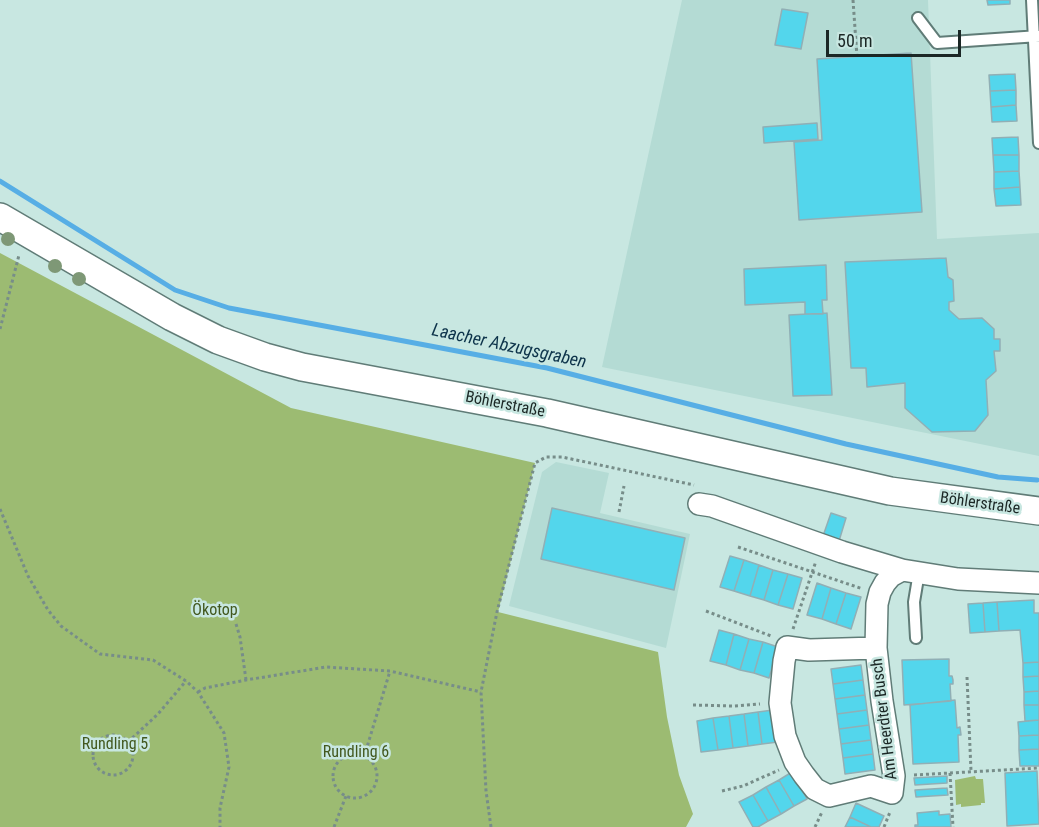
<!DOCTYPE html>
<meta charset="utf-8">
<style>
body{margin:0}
#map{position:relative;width:1039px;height:827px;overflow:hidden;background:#c8e7e1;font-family:"Roboto Condensed",sans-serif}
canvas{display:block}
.scale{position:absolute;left:826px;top:30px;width:135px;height:27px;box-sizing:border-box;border:3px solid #1b2725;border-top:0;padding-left:8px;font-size:18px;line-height:21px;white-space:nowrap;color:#1b2725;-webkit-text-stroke:4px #c8e7e1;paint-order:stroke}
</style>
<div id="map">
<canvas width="1039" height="827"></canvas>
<div class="scale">50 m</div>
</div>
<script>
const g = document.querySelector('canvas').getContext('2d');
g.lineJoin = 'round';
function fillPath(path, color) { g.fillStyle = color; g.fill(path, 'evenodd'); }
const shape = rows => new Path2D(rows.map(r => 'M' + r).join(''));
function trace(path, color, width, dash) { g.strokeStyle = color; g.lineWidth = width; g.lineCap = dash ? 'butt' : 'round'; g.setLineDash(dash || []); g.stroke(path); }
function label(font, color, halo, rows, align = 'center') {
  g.font = font + ' "Roboto Condensed",sans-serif'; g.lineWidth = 5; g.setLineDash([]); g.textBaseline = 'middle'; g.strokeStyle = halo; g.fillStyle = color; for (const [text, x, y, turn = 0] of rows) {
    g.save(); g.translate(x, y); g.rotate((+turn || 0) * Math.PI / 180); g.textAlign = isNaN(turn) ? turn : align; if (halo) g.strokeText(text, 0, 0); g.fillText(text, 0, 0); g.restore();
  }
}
fillPath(shape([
 [682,0,928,0,937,239,1039,233,1039,456,602,367],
 [556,462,609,473,600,513,690,534,666,648,509,606,542,472]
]), '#b4dbd4');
fillPath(shape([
 [0,253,291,408,535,463,498,612,658,652,667,717,679,775,693,814,686,827,0,827],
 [975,776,976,779,983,779,985,803,981,803,981,805,961,807,961,804,956,805,955,780]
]), '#9cbb72');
trace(shape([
 [0,181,175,290,229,308,547,368,846,444,998,477,1037,480]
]), '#57aee5', 5);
const building = shape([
 [987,0,1010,0,1010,4,988,5,987,0],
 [782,9,808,13,801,49,775,45,782,9],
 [911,53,922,212,799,220,794,142,822,140,817,59,911,53],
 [1015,74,1016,90,990,91,989,75,1015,74],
 [1016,90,1016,105,991,107,990,91,1016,90],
 [1016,105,1017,121,992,122,991,107,1016,105],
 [817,123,818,139,764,143,763,127,817,123],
 [1018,137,1019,155,993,155,992,138,1018,137],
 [993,155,1019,155,1019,171,994,172,993,155],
 [1019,171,1020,187,994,189,994,172,1019,171],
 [1020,187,1021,205,996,206,994,189,1020,187],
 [946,258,948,277,953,280,954,301,949,302,949,310,959,319,982,318,994,329,994,339,1000,339,1000,351,994,351,996,371,986,380,988,415,975,431,932,432,905,408,905,383,867,387,866,368,851,368,845,262,946,258],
 [826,265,827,300,822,300,823,314,805,314,805,302,745,305,744,269,826,265],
 [827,313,832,395,793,396,789,315,827,313],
 [552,508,685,538,674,590,541,559,552,508],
 [831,513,846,518,839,541,823,536,831,513],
 [730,556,744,560,734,591,720,587,730,556],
 [744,560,759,565,750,596,734,591,744,560],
 [759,565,773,570,764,600,750,596,759,565],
 [773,570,788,574,778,605,764,600,773,570],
 [788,574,802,578,793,609,778,605,788,574],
 [817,583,831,588,822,619,807,615,817,583],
 [831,588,846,593,836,624,822,619,831,588],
 [846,593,861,597,851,629,836,624,846,593],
 [1034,600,1034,613,1039,613,1039,662,1023,663,1020,630,999,631,997,602,1034,600],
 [997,602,999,631,985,632,983,603,997,602],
 [983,603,985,632,970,633,968,604,983,603],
 [719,630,734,634,726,665,710,661,719,630],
 [734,634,749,639,740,670,726,665,734,634],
 [749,639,763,642,754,673,740,670,749,639],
 [763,642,778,647,769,678,754,673,763,642],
 [949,659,949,676,952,676,953,680,953,684,950,684,951,701,904,705,902,660,949,659],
 [1039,662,1039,676,1023,677,1023,663,1039,662],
 [861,665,863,680,833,684,831,669,861,665],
 [1039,676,1039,691,1024,692,1023,677,1039,676],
 [863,680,865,695,835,699,833,684,863,680],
 [1039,691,1039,705,1024,705,1024,692,1039,691],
 [865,695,867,710,837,714,835,699,865,695],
 [955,700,957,728,960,727,961,735,958,735,959,762,913,764,910,705,955,700],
 [1024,705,1039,705,1039,720,1025,721,1024,705],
 [773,710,778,742,762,744,758,712,773,710],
 [867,710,869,725,839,729,837,714,867,710],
 [758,712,762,744,748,746,744,714,758,712],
 [744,714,748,746,733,748,729,716,744,714],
 [729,716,733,748,718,750,713,718,729,716],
 [713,718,718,750,701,752,697,721,713,718],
 [1039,720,1039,735,1019,736,1018,722,1039,720],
 [869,725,871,740,841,744,839,729,869,725],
 [1039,735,1039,749,1019,750,1019,736,1039,735],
 [871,740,873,754,843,758,841,744,871,740],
 [1039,749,1039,766,1020,766,1019,750,1039,749],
 [873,754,875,770,845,774,843,758,873,754],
 [1037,771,1039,824,1007,826,1005,773,1037,771],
 [792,772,807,799,794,806,779,780,792,772],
 [947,776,947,783,915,785,914,778,947,776],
 [779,780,794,806,781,814,766,787,779,780],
 [766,787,781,814,768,821,753,795,766,787],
 [947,788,948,795,916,797,915,790,947,788],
 [753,795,768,821,758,827,753,827,739,802,753,795],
 [856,803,884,816,879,827,871,827,850,817,856,803],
 [939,811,939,815,950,814,951,827,915,827,915,825,918,825,917,813,939,811],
 [850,817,871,827,845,827,850,817]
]);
fillPath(building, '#53d6ec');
trace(building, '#91afb5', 1.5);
const service = shape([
 [1032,0,1039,143],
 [918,18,937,43,1039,36],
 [916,638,914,602,919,572]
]);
const minor = shape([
 [699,504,712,506,842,552,902,570,958,579,1039,583],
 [876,648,809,650,787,647,784,661,780,703,785,736,795,762,804,775,815,789,829,796,871,786,892,793,894,776,882,701,876,648,877,604,880,592,885,583,891,576,902,570]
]);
const tertiary = shape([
 [0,217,172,317,218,340,265,357,302,367,547,413,890,491,1039,511]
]);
trace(service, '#607c77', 14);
trace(minor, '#607c77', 24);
trace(tertiary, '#607c77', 30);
trace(shape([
 [853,0,857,57],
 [0,329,19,255],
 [0,509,28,576,48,610,61,626,100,654,153,660,186,681,198,692,224,733,229,767,220,808,220,827],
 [619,512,624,486],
 [738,547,863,589],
 [706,611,771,636],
 [236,624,240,637,246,680],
 [793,629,816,561],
 [967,677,971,771],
 [198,692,205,688,246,680,326,667,390,671,481,692],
 [693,705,734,706,760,704],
 '93 755a20 20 0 1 1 40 0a20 20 0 1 1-40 0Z',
 [128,742,158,714,186,681],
 '333 776a22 22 0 1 1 44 0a22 22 0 1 1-44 0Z',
 [364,757,390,671],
 [950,773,953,827],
 [914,775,1039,768],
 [722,791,743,786,779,770],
 [334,827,346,796],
 [491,827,486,791,481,692,497,612,535,463,546,457,562,457,694,485],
 [815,827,822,812],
 [884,827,890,812]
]), '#778d89', 3, [3, 3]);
trace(service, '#fff', 10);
trace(minor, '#fff', 21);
trace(tertiary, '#fff', 27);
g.fillStyle = '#7e9876';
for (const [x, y] of [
 [8,239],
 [55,266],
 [79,279]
]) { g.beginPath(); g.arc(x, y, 7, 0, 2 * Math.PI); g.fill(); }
label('16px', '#1b2725', '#c8e7e1', [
 ["Böhlerstraße",505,405,11],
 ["Böhlerstraße",980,504,8],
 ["Am Heerdter Busch",885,719,-97]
]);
label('16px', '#42581e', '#c8e7e1', [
 ["Ökotop",215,611],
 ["Rundling 5",115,745],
 ["Rundling 6",356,753]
]);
label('italic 18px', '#0d334a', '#c8e7e1', [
 ["Laacher Abzugsgraben",509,347,12]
]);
</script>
